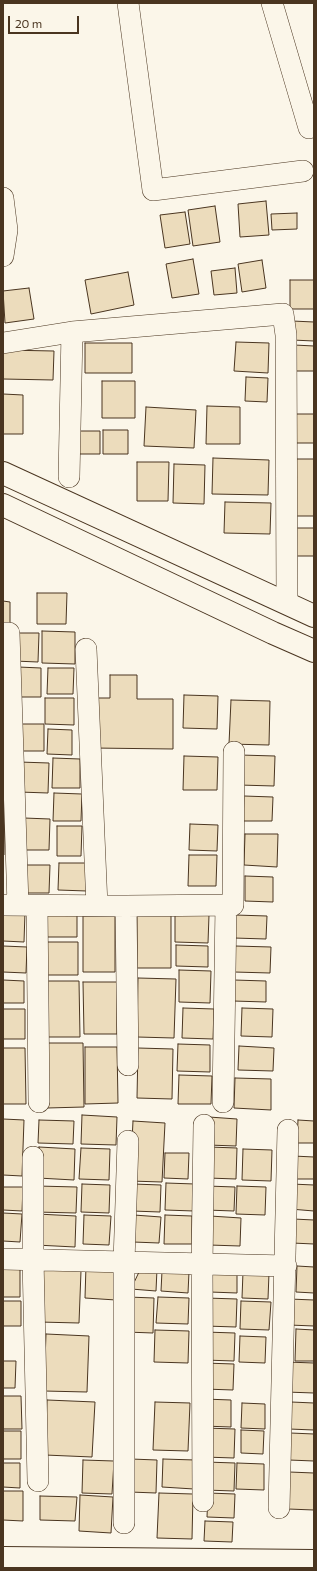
<!DOCTYPE html>
<style>
body{margin:0}
#map{position:relative;width:317px;height:1571px;overflow:hidden;background:#fbf6e9;font-family:Commissioner,sans-serif}
canvas{display:block}
.frame{position:absolute;inset:0;border:4px solid #4a3520;pointer-events:none}
.scale{position:absolute;left:8px;top:16px;width:71px;height:18px;box-sizing:border-box;border:2px solid #4a3520;border-top:0;padding-left:5px;font-size:12px;line-height:14px;white-space:nowrap;color:#4a3520;-webkit-text-stroke:3px #fbf6e9;paint-order:stroke}
</style>
<div id="map">
<canvas width="317" height="1571"></canvas>
<div class="frame"></div>
<div class="scale">20 m</div>
</div>
<script>
const g = document.querySelector('canvas').getContext('2d');
g.lineJoin = 'round';
function fillPath(path, color) { g.fillStyle = color; g.fill(path, 'evenodd'); }
const shape = rows => new Path2D(rows.map(r => 'M' + r).join(''));
function trace(path, color, width, dash) { g.strokeStyle = color; g.lineWidth = width; g.lineCap = dash ? 'butt' : 'round'; g.setLineDash(dash || []); g.stroke(path); }
const building = shape([
 [266,201,269,235,240,237,238,204,266,201],
 [215,206,220,242,193,246,188,210,215,206],
 [185,212,190,244,165,248,160,215,185,212],
 [297,213,297,229,272,230,271,214,297,213],
 [193,259,199,294,172,298,166,264,193,259],
 [262,260,266,288,242,292,238,264,262,260],
 [235,268,237,293,214,295,211,271,235,268],
 [128,272,134,305,91,314,85,280,128,272],
 [290,280,314,280,314,309,290,309,290,280],
 [29,288,34,319,5,323,3,291,29,288],
 [292,321,314,322,314,341,292,340,292,321],
 [236,342,269,343,268,373,234,371,236,342],
 [85,343,132,343,132,373,85,373,85,343],
 [294,345,314,346,314,371,294,371,294,345],
 [3,350,54,351,53,380,3,379,3,350],
 [246,377,268,378,267,402,245,401,246,377],
 [102,381,135,381,135,418,102,418,102,381],
 [3,394,23,395,23,434,3,434,3,394],
 [207,406,240,407,240,444,206,444,207,406],
 [146,407,196,410,194,448,144,446,146,407],
 [291,414,314,414,314,443,291,443,291,414],
 [103,430,128,430,128,454,103,454,103,430],
 [76,431,100,431,100,454,76,454,76,431],
 [213,458,269,460,268,495,212,494,213,458],
 [292,459,314,459,314,516,291,516,292,459],
 [137,462,169,462,168,501,137,501,137,462],
 [174,464,205,465,204,504,173,503,174,464],
 [225,502,271,503,270,534,224,533,225,502],
 [292,528,314,528,314,556,292,556,292,528],
 [37,593,67,593,66,624,37,624,37,593],
 [3,601,10,602,10,628,3,628,3,601],
 [42,631,75,632,75,664,42,663,42,631],
 [14,633,39,633,38,662,14,661,14,633],
 [18,667,41,668,41,697,17,697,18,667],
 [48,668,74,668,73,694,47,694,48,668],
 [110,675,137,675,137,699,173,699,173,749,93,748,94,698,110,698,110,675],
 [184,695,218,696,217,729,183,728,184,695],
 [45,698,74,698,74,725,45,724,45,698],
 [231,700,270,701,269,745,229,744,231,700],
 [17,724,44,724,44,751,17,751,17,724],
 [48,729,72,730,72,755,47,754,48,729],
 [240,755,275,756,274,786,239,785,240,755],
 [184,756,218,757,217,790,183,790,184,756],
 [53,758,80,759,80,788,52,788,53,758],
 [19,762,49,763,48,793,19,792,19,762],
 [54,793,82,794,81,821,53,821,54,793],
 [3,796,5,796,4,855,3,855,3,796],
 [244,796,273,797,272,821,243,821,244,796],
 [24,818,50,819,49,850,23,850,24,818],
 [190,824,218,825,217,851,189,850,190,824],
 [57,826,82,826,81,856,57,856,57,826],
 [245,834,278,834,277,867,244,865,245,834],
 [189,855,217,855,216,886,188,886,189,855],
 [59,863,87,863,87,891,58,890,59,863],
 [22,865,50,865,49,893,22,893,22,865],
 [245,876,273,877,273,902,245,901,245,876],
 [3,911,25,912,24,942,3,941,3,911],
 [175,914,209,915,208,943,175,942,175,914],
 [42,915,77,915,77,937,42,937,42,915],
 [137,915,171,915,171,968,137,968,137,915],
 [235,915,267,916,266,939,234,938,235,915],
 [83,916,115,916,115,972,83,972,83,916],
 [45,942,78,942,78,975,45,975,45,942],
 [176,945,208,946,208,967,176,966,176,945],
 [3,946,27,947,26,973,3,972,3,946],
 [235,946,271,947,270,973,234,972,235,946],
 [179,970,211,971,210,1003,179,1002,179,970],
 [138,978,176,979,174,1038,137,1037,138,978],
 [3,980,24,981,24,1003,3,1003,3,980],
 [234,980,266,981,266,1002,233,1001,234,980],
 [44,981,79,981,80,1037,44,1037,44,981],
 [83,982,117,982,117,1034,84,1034,83,982],
 [183,1008,214,1009,213,1039,182,1038,183,1008],
 [242,1008,273,1009,272,1037,241,1036,242,1008],
 [3,1009,25,1009,25,1039,3,1039,3,1009],
 [47,1043,83,1043,84,1107,47,1108,47,1043],
 [178,1044,210,1045,210,1072,177,1071,178,1044],
 [239,1046,274,1048,273,1071,238,1070,239,1046],
 [85,1047,117,1047,118,1103,85,1104,85,1047],
 [3,1048,25,1048,26,1104,3,1104,3,1048],
 [138,1048,173,1049,172,1099,137,1098,138,1048],
 [179,1075,212,1076,211,1104,178,1104,179,1075],
 [235,1078,271,1079,271,1110,234,1108,235,1078],
 [82,1115,117,1117,116,1145,81,1144,82,1115],
 [209,1117,237,1119,236,1146,208,1145,209,1117],
 [3,1119,24,1120,22,1176,3,1175,3,1119],
 [39,1120,74,1121,73,1144,38,1143,39,1120],
 [298,1120,314,1121,314,1143,297,1143,298,1120],
 [133,1121,165,1123,162,1182,130,1181,133,1121],
 [39,1147,75,1149,74,1180,38,1178,39,1147],
 [209,1147,237,1148,236,1179,208,1178,209,1147],
 [81,1148,110,1149,109,1180,79,1179,81,1148],
 [243,1149,272,1150,271,1181,242,1180,243,1149],
 [165,1153,189,1153,188,1179,164,1178,165,1153],
 [293,1156,314,1157,314,1179,292,1179,293,1156],
 [166,1183,195,1184,194,1211,165,1210,166,1183],
 [82,1184,110,1185,109,1213,81,1212,82,1184],
 [133,1184,161,1185,160,1212,132,1211,133,1184],
 [291,1184,314,1185,314,1211,290,1209,291,1184],
 [37,1186,77,1187,76,1213,36,1212,37,1186],
 [207,1186,235,1187,234,1211,206,1210,207,1186],
 [237,1186,266,1187,265,1215,236,1214,237,1186],
 [3,1187,23,1187,22,1211,3,1210,3,1187],
 [3,1213,22,1214,20,1242,3,1241,3,1213],
 [37,1214,76,1216,75,1247,36,1245,37,1214],
 [84,1215,111,1216,109,1245,83,1244,84,1215],
 [134,1215,161,1217,159,1243,133,1242,134,1215],
 [165,1215,192,1216,192,1244,164,1244,165,1215],
 [210,1216,241,1218,240,1246,209,1245,210,1216],
 [293,1219,314,1220,314,1244,292,1243,293,1219],
 [3,1266,20,1266,20,1297,3,1297,3,1266],
 [86,1266,117,1268,116,1300,85,1298,86,1266],
 [297,1266,314,1267,314,1293,296,1292,297,1266],
 [41,1269,81,1271,79,1323,39,1322,41,1269],
 [157,1269,156,1291,131,1289,139,1272,157,1269],
 [211,1270,237,1271,237,1293,210,1292,211,1270],
 [162,1271,189,1272,188,1293,161,1291,162,1271],
 [243,1272,269,1273,268,1299,242,1298,243,1272],
 [128,1297,154,1298,153,1333,126,1332,128,1297],
 [158,1297,189,1298,188,1324,156,1323,158,1297],
 [206,1298,237,1299,236,1327,205,1326,206,1298],
 [289,1299,314,1300,314,1326,289,1325,289,1299],
 [3,1301,21,1301,21,1326,3,1326,3,1301],
 [241,1301,271,1302,269,1330,240,1329,241,1301],
 [296,1329,314,1330,314,1361,295,1361,296,1329],
 [155,1330,189,1331,188,1363,154,1362,155,1330],
 [205,1332,235,1333,234,1361,204,1360,205,1332],
 [46,1334,89,1336,87,1392,44,1391,46,1334],
 [240,1336,266,1337,265,1363,239,1362,240,1336],
 [3,1361,16,1361,15,1388,3,1388,3,1361],
 [287,1362,314,1363,314,1393,286,1392,287,1362],
 [204,1363,234,1364,233,1390,204,1389,204,1363],
 [3,1396,21,1396,22,1429,3,1429,3,1396],
 [204,1399,231,1400,231,1427,203,1426,204,1399],
 [47,1400,95,1402,92,1457,45,1455,47,1400],
 [155,1402,190,1403,188,1451,153,1450,155,1402],
 [291,1402,314,1403,314,1430,289,1429,291,1402],
 [242,1403,265,1404,265,1429,241,1428,242,1403],
 [205,1428,235,1429,234,1458,204,1457,205,1428],
 [241,1430,264,1431,263,1454,241,1453,241,1430],
 [3,1431,21,1431,21,1459,3,1459,3,1431],
 [290,1433,314,1434,314,1461,289,1460,290,1433],
 [131,1459,157,1460,156,1493,130,1492,131,1459],
 [163,1459,195,1460,194,1489,162,1487,163,1459],
 [83,1460,114,1461,112,1494,82,1493,83,1460],
 [206,1462,235,1463,234,1491,205,1490,206,1462],
 [3,1463,20,1463,20,1488,3,1487,3,1463],
 [237,1463,264,1464,264,1490,236,1489,237,1463],
 [289,1472,314,1473,314,1510,288,1509,289,1472],
 [3,1491,23,1491,23,1521,3,1520,3,1491],
 [159,1493,193,1494,192,1539,157,1538,159,1493],
 [208,1493,235,1494,234,1518,207,1517,208,1493],
 [80,1495,113,1497,111,1533,79,1531,80,1495],
 [40,1496,77,1497,75,1521,40,1520,40,1496],
 [205,1521,233,1522,232,1542,204,1541,205,1521]
]);
fillPath(building, '#ecdcbc');
trace(building, '#4a3520', 1);
const street = shape([
 [128,3,153,190,303,171],
 [272,3,309,128],
 [3,198,7,230,3,256],
 [3,343,72,332,283,314,286,335,287,603],
 [69,477,72,332],
 [3,633,9,633,18,905],
 [86,649,97,906],
 [3,905,126,906,233,905,234,752],
 [37,906,39,1102],
 [126,906,128,1065],
 [223,1102,226,905],
 [33,1157,33,1259,38,1481],
 [3,1259,286,1266],
 [203,1501,202,1264,204,1125],
 [279,1508,288,1130],
 [124,1523,124,1262,128,1141]
]);
const secondary = shape([
 [3,473,314,616],
 [3,505,273,633,314,651],
 [3,1558,314,1561]
]);
trace(street, '#4a3520', 22);
trace(secondary, '#4a3520', 24);
trace(street, '#fbf6e9', 21);
trace(secondary, '#fbf6e9', 22);
</script>
